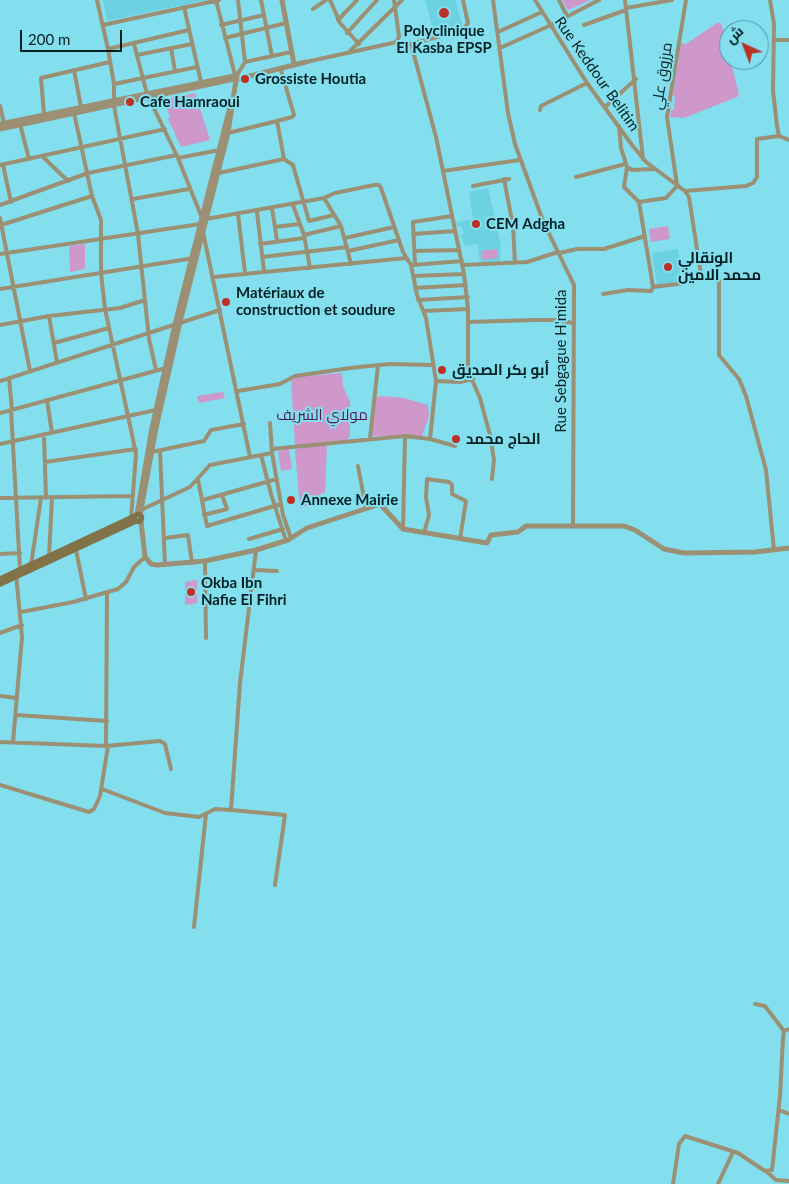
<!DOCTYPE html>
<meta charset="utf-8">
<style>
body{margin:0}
#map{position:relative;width:789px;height:1184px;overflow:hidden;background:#83dfee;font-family:Lato,Cairo,sans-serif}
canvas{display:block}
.north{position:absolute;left:719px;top:20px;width:50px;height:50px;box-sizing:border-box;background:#83dfee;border:1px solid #50939e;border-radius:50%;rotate:317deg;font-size:14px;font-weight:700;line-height:20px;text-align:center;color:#032125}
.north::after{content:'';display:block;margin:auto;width:18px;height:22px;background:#be3025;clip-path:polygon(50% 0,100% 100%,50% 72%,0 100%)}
.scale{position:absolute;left:20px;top:30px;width:102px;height:22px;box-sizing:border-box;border:2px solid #032125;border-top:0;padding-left:6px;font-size:15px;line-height:18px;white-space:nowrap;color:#032125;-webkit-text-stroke:4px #83dfee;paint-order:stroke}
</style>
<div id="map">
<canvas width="789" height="1184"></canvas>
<div class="north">ش</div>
<div class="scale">200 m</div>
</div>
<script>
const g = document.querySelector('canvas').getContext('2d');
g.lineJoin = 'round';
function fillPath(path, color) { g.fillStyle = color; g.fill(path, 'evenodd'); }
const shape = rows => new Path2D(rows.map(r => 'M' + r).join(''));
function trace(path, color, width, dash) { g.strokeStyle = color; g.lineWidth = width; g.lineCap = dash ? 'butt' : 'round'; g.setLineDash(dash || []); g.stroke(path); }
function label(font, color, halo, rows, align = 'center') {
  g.font = font + ' Lato,Cairo,sans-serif'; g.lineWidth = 4; g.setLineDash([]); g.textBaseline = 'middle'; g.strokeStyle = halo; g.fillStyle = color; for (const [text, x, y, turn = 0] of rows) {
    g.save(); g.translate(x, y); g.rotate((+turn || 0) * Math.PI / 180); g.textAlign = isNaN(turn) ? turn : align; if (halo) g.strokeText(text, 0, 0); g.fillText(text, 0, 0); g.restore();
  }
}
fillPath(shape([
 [103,0,206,0,107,21],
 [425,0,455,0,463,26,461,30,435,36],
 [488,188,501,246,500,261,480,262,477,244,465,246,461,234,464,234,462,227,457,226,456,222,473,219,469,192],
 [678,249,683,281,657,285,652,253]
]), '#6cd2e2');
fillPath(shape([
 [562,0,591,0,568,10],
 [717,23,721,23,739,94,737,97,684,118,670,117,671,110,674,110,675,97,673,96,681,43,686,44],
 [195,93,210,140,181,147,168,119,170,118,165,103,170,101,170,98],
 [668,226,670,239,651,242,649,229],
 [85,244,85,269,70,272,69,246],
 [497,249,498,258,482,260,481,251],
 [342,373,343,386,350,402,350,437,345,441,321,446,327,446,325,493,321,493,321,502,300,508,295,449,308,447,295,446,291,380,295,377],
 [223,392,225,398,199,403,197,396],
 [383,396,404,398,428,405,429,416,422,436,372,436,376,397],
 [289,449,292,469,281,471,278,451],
 [197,580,197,603,185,605,185,582]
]), '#ce98ca');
trace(shape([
 [97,0,108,49,114,84,114,106,138,234,149,339,156,370],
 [216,0,235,75],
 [261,0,272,56],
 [330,0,340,23,359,44],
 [493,0,508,113,515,144,543,221,574,285,573,526],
 [535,0,587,83,632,145,646,162,685,191,689,197,701,275,704,277,719,281,719,355,739,379,746,396,766,470,774,550],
 [559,0,567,16],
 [625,0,643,159],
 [770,0,774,24,773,91,777,126,779,136,789,140],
 [184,7,201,82],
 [626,8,672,0],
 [313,9,326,0],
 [338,20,357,0],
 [103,25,219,0],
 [221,25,264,15],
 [584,25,626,10],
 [498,32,542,12],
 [347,33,377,0],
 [225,38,286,23],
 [774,40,789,40],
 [397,42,411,44,463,30,468,23,463,0],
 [134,44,147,94,178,158,202,218],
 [411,44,436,137,464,274,468,309,468,371,480,398,490,435,494,460,492,479],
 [171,48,175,71],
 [500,48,549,26,599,0],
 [108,49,189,30],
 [349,52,402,0],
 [137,55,192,44],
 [245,62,291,52],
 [306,62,397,42,399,36,394,0],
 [74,70,81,107],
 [281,70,294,115,292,117,277,121,284,159,293,165,309,221,334,215],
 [237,75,245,62,238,0],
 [114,84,197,67],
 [0,106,4,123],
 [605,107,636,79],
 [540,110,541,106,587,83],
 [74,113,92,196,101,220,101,273,105,309,128,416,156,410],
 [44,114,41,78,110,62],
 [20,124,29,159],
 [619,126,621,148,627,167,624,187,639,202,653,287],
 [228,133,277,121],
 [42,156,68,181],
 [178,158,220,150],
 [0,165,165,129],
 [3,165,11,202],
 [627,167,632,170,653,169],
 [443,171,520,160],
 [219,173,284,159],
 [576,177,625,164],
 [504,179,513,226,515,263],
 [677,185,667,117,686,0],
 [473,186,509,179],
 [685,191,746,186,753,183,757,177,757,139,779,136],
 [324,198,335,193,374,185,379,185,381,188,403,252,411,265,417,295,426,318,436,381,430,439],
 [133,199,189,189],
 [639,202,666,198,677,186],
 [0,205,88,173,177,155],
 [293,205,304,235,310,268],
 [272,209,275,227],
 [257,212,264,271],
 [238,214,245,273],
 [0,218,30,371],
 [206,219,324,198,341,226,351,264],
 [1,225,92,196],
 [203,232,250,457],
 [413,234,455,231],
 [304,235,341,226],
 [345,238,394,227],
 [277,241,275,227,299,224],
 [260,244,304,238],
 [348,251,399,240],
 [414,251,459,250],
 [559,253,577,249,604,249,645,236],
 [0,254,200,224],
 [262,257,347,247],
 [413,265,462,261],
 [415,265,413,222,452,216],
 [463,265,527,262,558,252],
 [414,276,464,274],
 [214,277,406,258],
 [415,288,466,285],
 [0,289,194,258],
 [603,294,628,290,651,291,653,287,685,283,702,276],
 [418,300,468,297],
 [423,311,468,309],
 [49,316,57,362],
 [468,322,534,320,556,320,573,323],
 [0,325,49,316,120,308,145,300],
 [54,343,109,328],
 [9,378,12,410],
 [0,381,220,310],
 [436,381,460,382,473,379],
 [238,391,280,384,295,376,350,368,389,364,433,365],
 [47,400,52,433],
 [11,410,20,570],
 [0,413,166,368],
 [270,423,272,453,283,515,291,538],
 [44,435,46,498],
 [370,439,378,365],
 [0,444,128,416,136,454,131,519],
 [272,449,405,436,430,439,455,446],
 [160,451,165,565],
 [152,452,204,441,211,430,244,424],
 [261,455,271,494,286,541],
 [45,462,136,449],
 [358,466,366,509],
 [198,480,207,526,281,504],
 [0,498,131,496],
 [203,500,277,479],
 [141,510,190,487,210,465,272,453],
 [204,515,227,509,222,495],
 [403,529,405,436],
 [424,533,429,515,426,497,427,479,449,482,452,485,452,494,466,501,460,539],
 [165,538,188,535,192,563],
 [249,539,283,529],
 [76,550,86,599],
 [0,554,20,553],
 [49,556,52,498],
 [205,561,206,638],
 [31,565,41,498],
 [255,570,277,571],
 [21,612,73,602,118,589,126,582,134,567,145,557],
 [0,633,22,625],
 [0,696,17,698],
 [16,715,107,721],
 [0,742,106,746,160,741,165,744,171,769],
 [13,742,22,637,16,574],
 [106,746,107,593],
 [0,785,89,812,94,809,100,796,108,746],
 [102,789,165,813,199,817,215,809,231,810,240,683,256,550],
 [231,810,285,815,275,885],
 [194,927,206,814],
 [755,1004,765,1006,784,1031],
 [779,1110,789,1114],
 [767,1172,776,1180,789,1181],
 [673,1184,679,1144,685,1136,738,1153,765,1171,772,1170,780,1096,783,1038,784,1031,789,1029],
 [718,1184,733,1152]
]), '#9b9074', 4);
trace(shape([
 [282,0,294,64],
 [238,79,306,62],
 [0,124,234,76],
 [0,129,234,79],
 [137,515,152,428,175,324,232,99],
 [140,515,156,428,180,322,228,133,236,80],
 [141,521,145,557,151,564,157,565,205,561,256,550,288,540,307,528,380,504,403,529,487,543,491,535,518,532,526,526,624,526,635,530,664,549,684,553,755,552,789,548]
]), '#9b9074', 5);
trace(shape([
 '134.5 518a3.5 3.5 0 1 1 7 0a3.5 3.5 0 1 1-7 0Z',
 [0,579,135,516],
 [0,584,136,521]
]), '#827247', 5.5);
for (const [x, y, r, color] of [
 [444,13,6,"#be3025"],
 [245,79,5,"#be3025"],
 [130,102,5,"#be3025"],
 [476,224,5,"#be3025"],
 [668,267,5,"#be3025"],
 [226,302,5,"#be3025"],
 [442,370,5,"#be3025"],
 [456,439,5,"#be3025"],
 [291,500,5,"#be3025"],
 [191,592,5,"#be3025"]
]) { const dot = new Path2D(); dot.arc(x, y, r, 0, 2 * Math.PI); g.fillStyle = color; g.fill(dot); trace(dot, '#83dfee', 2); }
label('bold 15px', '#032125', '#83dfee', [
 ["Polyclinique",444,31,"center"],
 ["El Kasba EPSP",444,48,"center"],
 ["Grossiste Houtia",255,79],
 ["Cafe Hamraoui",140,102],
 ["CEM Adgha",486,224],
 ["الونقالي",678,258],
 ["محمد الامين",678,275],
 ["Matériaux de",236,293],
 ["construction et soudure",236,310],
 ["أبو بكر الصديق",452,370],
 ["الحاج محمد",466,439],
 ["Annexe Mairie",301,500],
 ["Okba Ibn",201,583],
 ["Nafie El Fihri",201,600]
], 'left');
label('15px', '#032125', '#83dfee', [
 ["Rue Keddour Belitim",597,74,55],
 ["مرزوق علي",662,76,-81],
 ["Rue Sebgague H'mida",561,361,-90]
]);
label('15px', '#561654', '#83dfee', [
 ["مولاي الشريف",322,415]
]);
</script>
